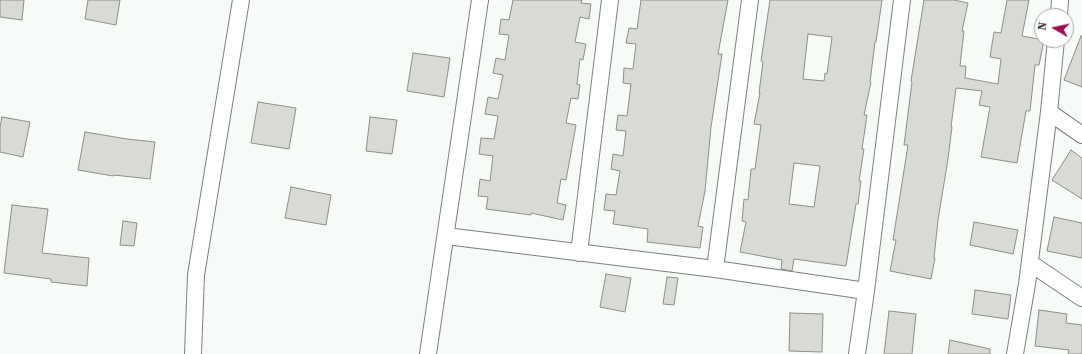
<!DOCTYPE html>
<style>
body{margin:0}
#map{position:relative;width:1082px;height:354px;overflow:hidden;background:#f6fbf7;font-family:"Source Serif 4",serif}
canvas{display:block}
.north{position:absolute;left:1034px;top:8px;width:40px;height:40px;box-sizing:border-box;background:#fff;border:1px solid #a6a7a6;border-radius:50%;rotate:279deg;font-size:11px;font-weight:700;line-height:16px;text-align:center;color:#212221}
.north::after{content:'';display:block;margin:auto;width:14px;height:18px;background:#a00c51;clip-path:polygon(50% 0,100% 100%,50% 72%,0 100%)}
</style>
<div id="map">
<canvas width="1082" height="354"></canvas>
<div class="north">N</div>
</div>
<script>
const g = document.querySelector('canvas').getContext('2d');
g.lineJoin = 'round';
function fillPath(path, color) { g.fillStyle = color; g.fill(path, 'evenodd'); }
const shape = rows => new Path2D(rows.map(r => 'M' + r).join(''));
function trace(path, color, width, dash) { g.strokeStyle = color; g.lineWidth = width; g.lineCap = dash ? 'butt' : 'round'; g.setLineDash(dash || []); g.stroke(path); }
const building = shape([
 [0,0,24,0,22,20,0,17,0,0],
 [88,0,120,0,116,25,85,19,88,0],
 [513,0,582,0,581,3,591,4,589,19,580,17,575,42,586,44,583,60,580,59,577,84,580,85,578,99,571,98,566,123,576,125,566,180,561,179,557,203,566,205,563,220,531,213,531,215,486,209,488,197,478,196,480,179,490,181,493,156,479,154,481,138,494,139,498,116,485,114,488,97,498,99,503,75,493,73,496,58,505,60,509,35,499,34,501,19,509,20,513,0],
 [641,0,728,0,718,54,722,54,711,127,705,191,698,226,703,227,700,248,647,242,648,229,613,224,615,211,604,210,606,194,616,195,620,171,611,169,613,154,623,156,626,131,616,130,618,115,627,116,631,84,623,83,624,68,633,69,636,44,626,43,629,28,637,29,641,0],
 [770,0,882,0,876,42,875,42,870,82,871,82,864,115,867,115,862,149,864,149,859,181,861,181,858,204,856,204,846,266,794,259,792,271,781,269,782,260,740,252,746,222,742,221,744,199,748,200,751,169,755,169,761,125,754,124,760,93,759,93,763,62,761,61,770,0],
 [808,34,832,37,827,74,825,73,824,81,803,79,808,34],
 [794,163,820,166,814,207,789,204,794,163],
 [924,0,954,0,968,3,962,31,964,31,960,66,966,66,965,78,998,84,1001,59,990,57,994,32,1001,33,1007,0,1029,0,1022,36,1044,40,1039,65,1035,65,1030,111,1026,111,1017,163,981,157,990,107,979,105,982,91,956,88,951,127,952,127,948,159,938,220,934,258,935,258,931,279,890,271,896,240,893,240,908,145,904,145,912,82,911,81,924,0],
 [1081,36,1082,36,1082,87,1064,80,1081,36],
 [413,53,450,58,444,97,407,91,413,53],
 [258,102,296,108,289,149,251,143,258,102],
 [2,117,30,122,23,157,0,152,0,127,2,117],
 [370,117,397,120,392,154,366,151,370,117],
 [85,132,127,139,155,142,150,179,114,175,113,176,78,170,85,132],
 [1071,150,1082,158,1082,199,1052,180,1071,150],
 [291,187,331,195,326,225,285,218,291,187],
 [12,205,48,209,42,253,89,258,87,286,51,282,51,279,4,273,12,205],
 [1054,217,1082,223,1082,258,1047,251,1054,217],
 [123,221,137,223,134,246,120,245,123,221],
 [974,222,1018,230,1013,254,970,245,974,222],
 [606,274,631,278,625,312,600,307,606,274],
 [667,277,678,278,674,305,663,304,667,277],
 [975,290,1011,295,1008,319,972,314,975,290],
 [1039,310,1067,314,1066,323,1082,325,1082,354,1068,354,1069,350,1035,346,1039,310],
 [889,311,916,314,912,354,884,354,889,311],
 [790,313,823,314,822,352,789,351,790,313],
 [950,340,990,349,990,354,948,354,950,340]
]);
fillPath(building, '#d9dad5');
trace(building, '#8c8e89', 1);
const minor = shape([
 [1059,16,1060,0],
 [1049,112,1082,135],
 [446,236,715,269,866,291],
 [579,253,610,0],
 [1030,263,1082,298],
 [715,269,750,0],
 [193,354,196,275,241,0],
 [428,354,480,0],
 [857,354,866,291,902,0],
 [1015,354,1027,284,1049,112,1056,40]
]);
trace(minor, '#7c807c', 18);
trace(minor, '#fff', 16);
</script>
